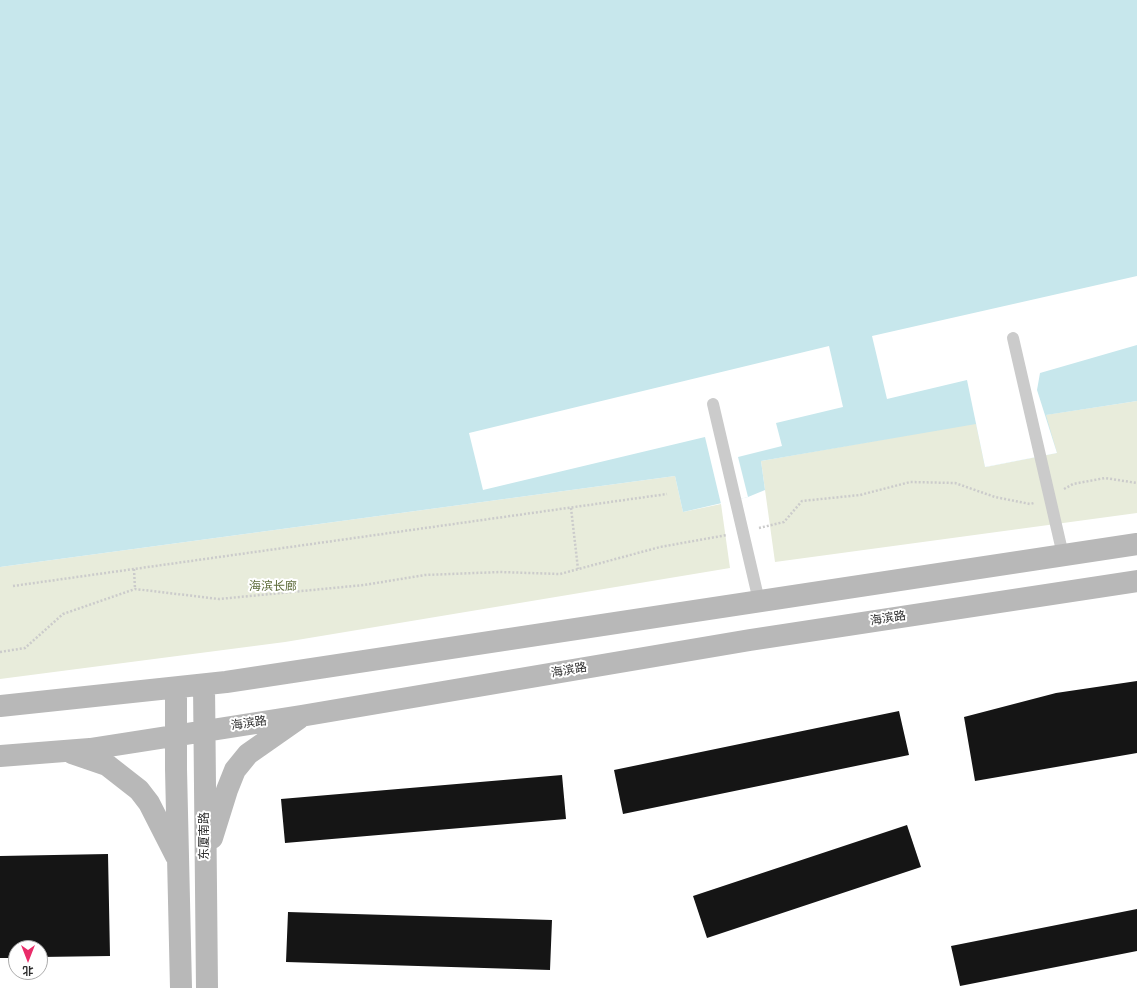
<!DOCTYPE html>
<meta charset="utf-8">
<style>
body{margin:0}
#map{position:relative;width:1137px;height:988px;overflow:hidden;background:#fff;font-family:"Titillium Web","Noto Sans SC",sans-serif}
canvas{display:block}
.north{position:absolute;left:8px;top:940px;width:40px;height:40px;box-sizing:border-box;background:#fff;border:1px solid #ababab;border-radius:50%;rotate:180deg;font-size:11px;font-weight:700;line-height:16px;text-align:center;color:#2e2e2e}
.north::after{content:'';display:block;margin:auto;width:14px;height:18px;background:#e92c69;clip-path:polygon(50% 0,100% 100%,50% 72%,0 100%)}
</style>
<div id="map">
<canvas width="1137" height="988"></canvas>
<div class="north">北</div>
</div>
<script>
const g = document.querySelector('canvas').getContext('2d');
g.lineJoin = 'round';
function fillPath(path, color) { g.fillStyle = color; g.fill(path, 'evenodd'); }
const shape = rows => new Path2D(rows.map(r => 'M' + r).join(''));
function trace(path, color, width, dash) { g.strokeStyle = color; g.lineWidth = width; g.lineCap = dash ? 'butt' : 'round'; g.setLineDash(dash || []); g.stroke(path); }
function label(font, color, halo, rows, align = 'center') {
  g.font = font + ' "Titillium Web","Noto Sans SC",sans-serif'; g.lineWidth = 4; g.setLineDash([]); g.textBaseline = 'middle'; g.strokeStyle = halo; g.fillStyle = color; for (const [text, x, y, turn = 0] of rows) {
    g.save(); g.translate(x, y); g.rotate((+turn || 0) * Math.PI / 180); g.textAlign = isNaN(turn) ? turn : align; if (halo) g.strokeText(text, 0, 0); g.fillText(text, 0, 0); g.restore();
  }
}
fillPath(shape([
 [1137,401,1137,513,775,562,761,461,976,423,986,467,1056,453,1045,415],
 [675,476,683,512,721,504,730,568,285,642,0,679,0,567]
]), '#e8ecdb');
fillPath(shape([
 [0,0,1137,0,1137,401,1046,415,1057,453,985,467,976,424,761,461,765,490,748,497,683,512,675,476,0,567]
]), '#c7e7ec');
fillPath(shape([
 [1137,276,1137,345,1040,373,1037,390,1057,453,985,467,967,380,887,399,872,336],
 [829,346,843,407,776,423,782,446,738,457,748,497,721,504,705,437,483,490,469,433]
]), '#fff');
fillPath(shape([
 [1137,681,1137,753,975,781,964,717,1056,693],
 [899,711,909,755,623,814,614,770],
 [562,775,566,819,285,843,281,799],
 [907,825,921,867,707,938,693,896],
 [108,854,110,956,40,957,40,948,16,948,16,958,0,958,0,856],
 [1137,909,1137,951,960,986,951,946],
 [288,912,552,920,550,970,286,962]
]), '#151515');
trace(shape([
 [1064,489,1073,484,1105,478,1137,483],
 [571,508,578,569],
 [759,528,784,522,802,501,860,495,910,482,955,483,995,497,1030,504,1034,503],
 [134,569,135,589],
 [13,586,667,494],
 [0,652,25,648,63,614,135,589,219,599,364,585,425,575,500,572,560,574,660,547,727,535]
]), '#cbcbcb', 2.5, [2, 2]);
trace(shape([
 [1013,338,1063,555],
 [713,404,759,601]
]), '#cbcbcb', 12);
trace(shape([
 [204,685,207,988],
 [176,688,176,769,181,988],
 [0,706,226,682,1137,544],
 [72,753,107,765,139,790,149,803,176,856],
 [0,756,90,749,135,742,301,716,750,640,1137,581],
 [212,838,227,790,235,770,248,754,298,719]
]), '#b8b8b8', 22);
label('12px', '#5d6b3a', '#fff', [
 ["海滨长廊",273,587]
]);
label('12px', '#2e2e2e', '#fff', [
 ["海滨路",888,619,-9],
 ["海滨路",569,671,-10],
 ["海滨路",249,724,-8],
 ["东厦南路",205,836,-90]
]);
</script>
